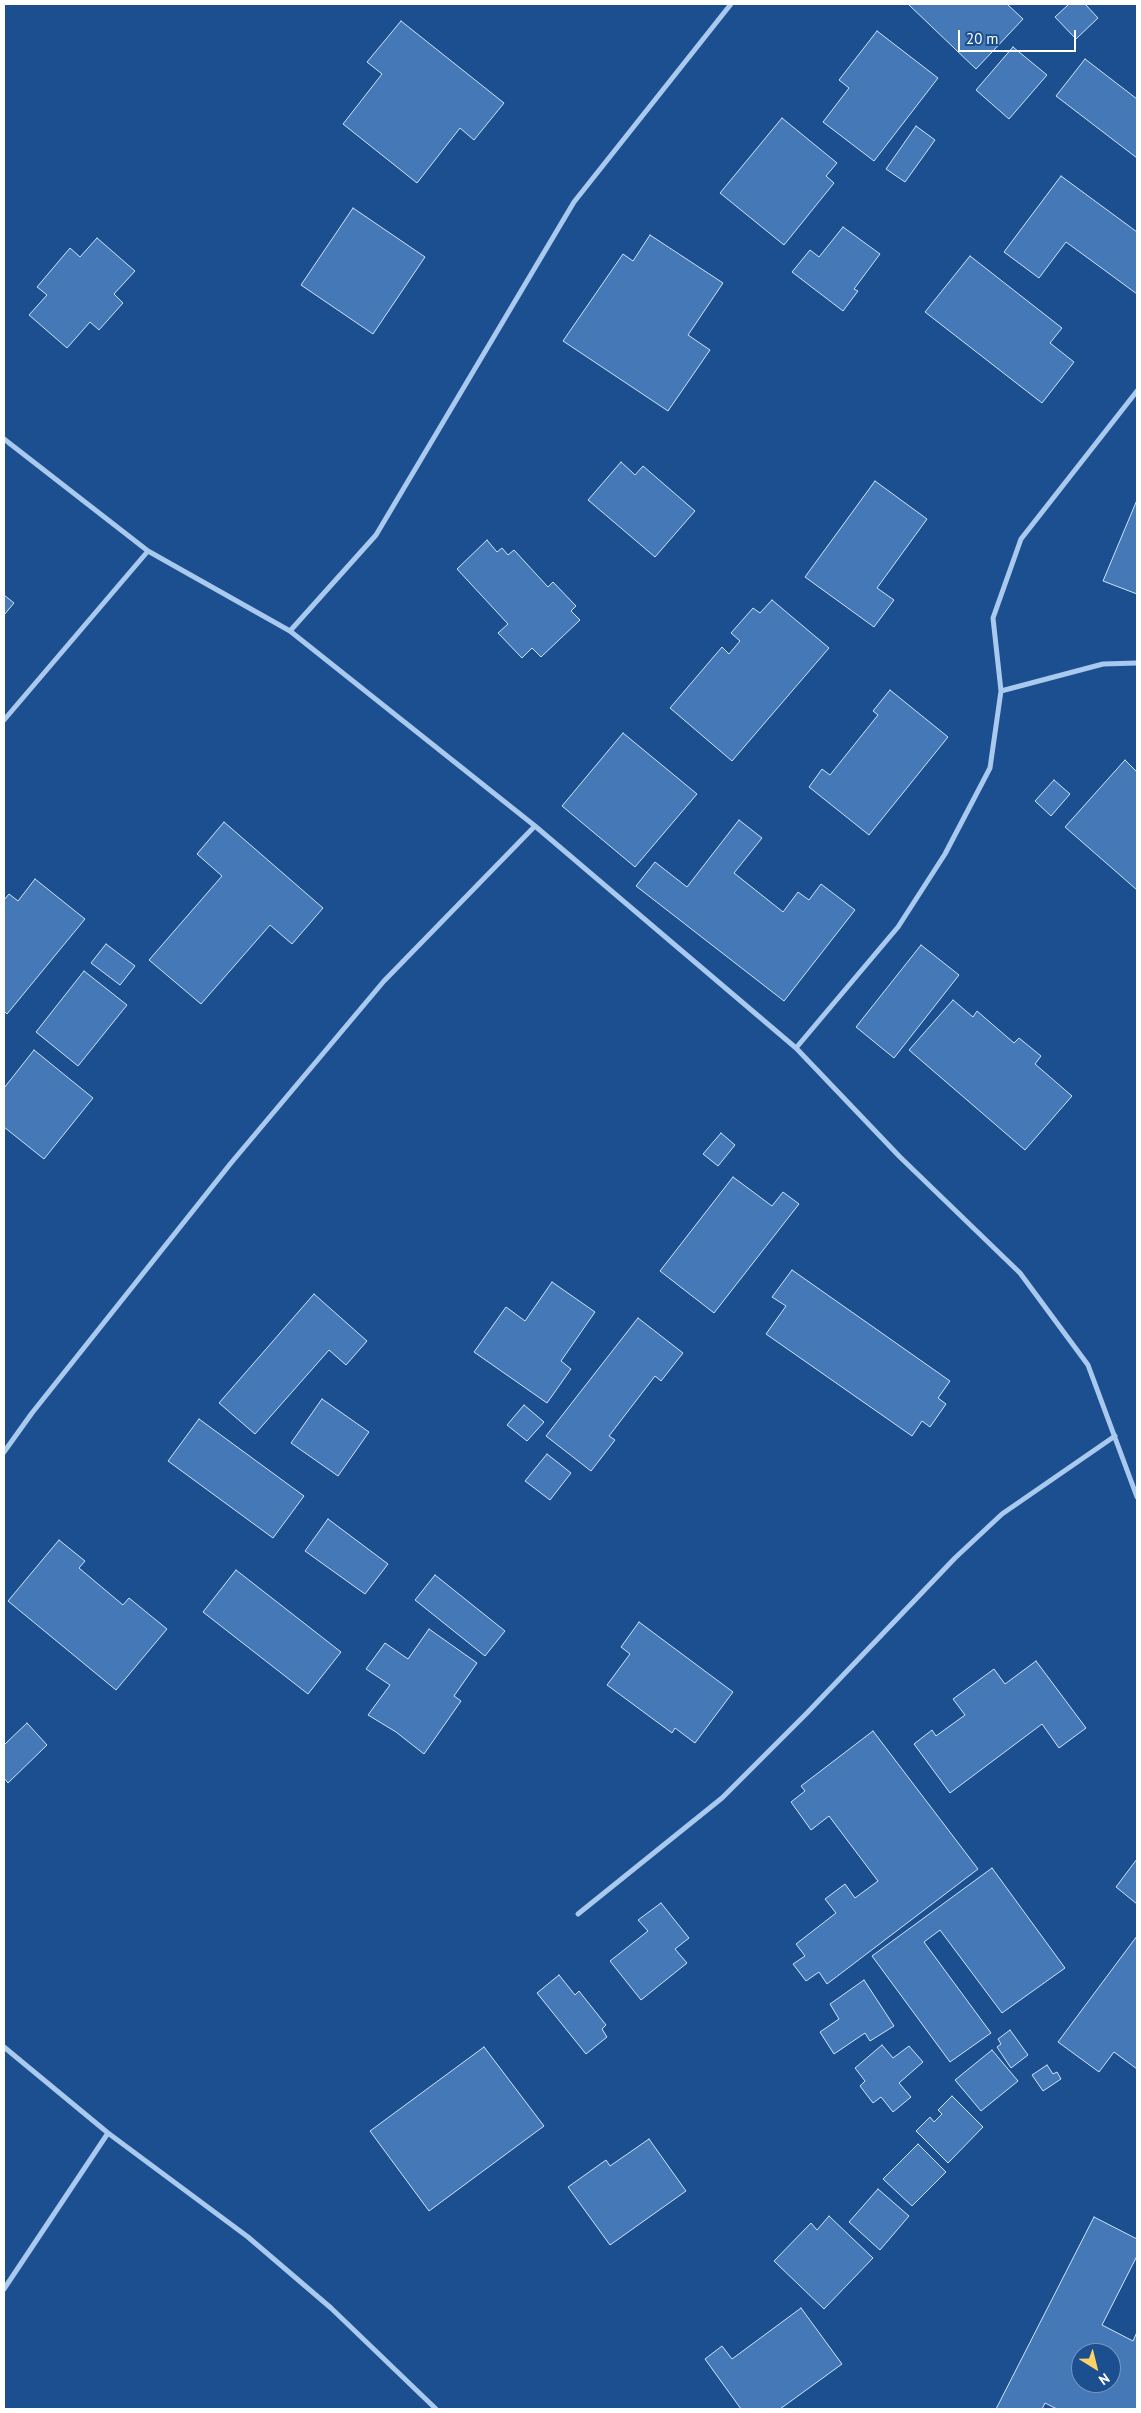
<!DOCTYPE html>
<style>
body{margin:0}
#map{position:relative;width:1141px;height:2413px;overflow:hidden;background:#1b4f8f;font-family:"PT Sans",sans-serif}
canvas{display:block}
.frame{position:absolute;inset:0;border:5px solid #fff;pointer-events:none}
.north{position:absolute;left:1071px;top:2343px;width:50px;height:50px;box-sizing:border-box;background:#1b4f8f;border:1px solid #7695bc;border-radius:50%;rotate:144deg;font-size:14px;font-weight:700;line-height:20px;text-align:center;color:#fff}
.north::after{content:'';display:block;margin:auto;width:18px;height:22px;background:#ffd166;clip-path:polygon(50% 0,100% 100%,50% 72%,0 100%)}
.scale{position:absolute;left:958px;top:30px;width:118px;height:22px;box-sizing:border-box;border:2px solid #fff;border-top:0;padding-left:6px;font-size:15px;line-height:18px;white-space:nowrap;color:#fff;-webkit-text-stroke:4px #1b4f8f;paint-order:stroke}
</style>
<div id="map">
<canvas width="1141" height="2413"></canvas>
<div class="frame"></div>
<div class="north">N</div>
<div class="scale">20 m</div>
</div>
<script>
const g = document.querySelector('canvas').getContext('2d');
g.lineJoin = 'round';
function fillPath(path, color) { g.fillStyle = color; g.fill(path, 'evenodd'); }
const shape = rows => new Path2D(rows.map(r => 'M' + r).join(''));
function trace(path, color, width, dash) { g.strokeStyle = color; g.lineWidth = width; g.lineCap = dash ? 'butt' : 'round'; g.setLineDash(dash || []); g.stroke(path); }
const building = shape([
 [908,4,1007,4,1023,19,976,69,908,4],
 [1069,4,1085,4,1098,18,1076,39,1055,17,1069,4],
 [401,21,504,103,474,140,460,128,417,183,343,124,382,74,367,62,401,21],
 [877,31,938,78,874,161,823,122,849,88,839,80,877,31],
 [1013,47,1047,75,1009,119,976,90,1013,47],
 [1085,59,1137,99,1137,158,1056,96,1085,59],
 [782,118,837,163,826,176,834,183,784,245,720,193,782,118],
 [916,126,935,140,905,182,886,169,916,126],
 [1061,176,1137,232,1137,294,1066,242,1039,278,1004,252,1061,176],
 [353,208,425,257,373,334,301,285,353,208],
 [843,227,880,254,854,289,858,291,843,311,792,272,810,250,819,257,843,227],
 [650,235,723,283,688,335,710,350,668,411,563,341,623,254,633,261,650,235],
 [97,238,135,271,114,294,123,303,99,330,90,322,67,348,29,315,47,295,37,287,70,248,80,257,97,238],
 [970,256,1062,328,1050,343,1074,362,1042,403,925,312,970,256],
 [621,462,635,475,643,466,695,511,655,557,588,500,621,462],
 [875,481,927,519,877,588,894,600,874,627,805,577,875,481],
 [1137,500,1137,594,1103,581,1137,500],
 [487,540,497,552,502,548,508,555,514,550,548,587,553,582,576,606,571,611,580,620,541,657,532,648,522,658,498,633,508,624,457,569,487,540],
 [4,595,14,603,4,615,4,595],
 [772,600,829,648,732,761,670,708,722,647,729,654,740,641,731,633,753,608,760,613,772,600],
 [890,690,948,737,869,835,809,787,822,769,830,775,878,715,873,711,890,690],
 [623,733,697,794,635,867,562,806,623,733],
 [1125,760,1137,772,1137,890,1065,827,1125,760],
 [1054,780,1070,794,1051,816,1035,801,1054,780],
 [739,820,762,838,734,873,783,912,798,892,809,900,821,884,855,910,784,1001,636,886,655,862,687,887,739,820],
 [224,822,323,908,292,944,270,925,201,1004,149,960,222,876,197,854,224,822],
 [35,879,85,919,7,1014,4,1011,4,900,9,894,18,901,35,879],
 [106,944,135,966,120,985,91,963,106,944],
 [921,945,959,975,894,1058,856,1027,921,945],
 [84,971,127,1005,78,1066,36,1032,84,971],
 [953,1000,973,1017,977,1011,1014,1043,1019,1038,1041,1056,1035,1064,1072,1096,1025,1150,909,1050,953,1000],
 [34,1050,93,1098,44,1159,4,1127,4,1088,34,1050],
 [721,1133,735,1145,718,1166,703,1154,721,1133],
 [733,1177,772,1206,783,1192,799,1204,714,1313,660,1271,733,1177],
 [792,1270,950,1381,938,1398,946,1404,930,1427,922,1421,912,1436,766,1334,786,1306,772,1297,792,1270],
 [552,1282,595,1312,561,1361,571,1369,547,1403,474,1352,506,1307,525,1321,552,1282],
 [314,1294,367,1341,346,1365,329,1350,255,1434,219,1403,314,1294],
 [638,1318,683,1353,661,1381,655,1376,609,1436,615,1440,591,1471,546,1436,638,1318],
 [322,1399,369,1432,338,1476,291,1443,322,1399],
 [524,1405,544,1422,527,1441,507,1425,524,1405],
 [199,1419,304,1496,273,1538,168,1461,199,1419],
 [547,1454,571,1473,550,1500,525,1481,547,1454],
 [328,1519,388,1564,365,1594,305,1551,328,1519],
 [59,1540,85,1561,79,1568,123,1605,129,1598,167,1629,116,1690,8,1601,59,1540],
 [236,1570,341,1652,308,1694,203,1612,236,1570],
 [435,1575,505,1631,485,1656,415,1600,435,1575],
 [639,1622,733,1692,695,1743,675,1728,672,1733,607,1685,630,1654,621,1647,639,1622],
 [429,1629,477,1663,454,1696,461,1701,424,1754,396,1732,368,1715,390,1685,366,1669,385,1643,408,1659,429,1629],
 [1036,1661,1086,1728,1059,1748,1042,1724,950,1793,914,1744,932,1730,936,1736,965,1715,953,1699,994,1669,1005,1684,1036,1661],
 [27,1723,47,1745,8,1783,4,1778,4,1745,27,1723],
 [873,1731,978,1869,827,1984,819,1972,806,1981,793,1964,805,1956,796,1944,836,1913,825,1899,845,1884,855,1898,878,1881,829,1816,811,1830,791,1802,805,1791,801,1786,873,1731],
 [1137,1859,1137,1904,1116,1887,1137,1859],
 [992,1868,1065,1968,1002,2013,940,1930,924,1942,991,2033,950,2062,872,1956,992,1868],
 [661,1903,689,1938,675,1949,687,1963,641,2000,610,1961,648,1931,638,1920,661,1903],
 [1137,1936,1137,2069,1114,2052,1099,2072,1058,2042,1137,1936],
 [559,1975,575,1995,579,1991,606,2025,602,2029,607,2037,586,2054,537,1993,559,1975],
 [864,1980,894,2026,870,2041,865,2033,834,2054,820,2032,839,2019,830,2004,864,1980],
 [1010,2030,1028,2055,1011,2068,997,2047,1001,2044,998,2039,1010,2030],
 [882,2045,893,2058,909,2046,923,2062,899,2083,911,2097,893,2112,881,2097,873,2103,860,2086,865,2081,855,2068,882,2045],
 [484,2047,544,2126,429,2211,370,2131,484,2047],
 [992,2050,1018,2081,981,2111,955,2080,992,2050],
 [1047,2065,1053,2074,1057,2072,1061,2079,1043,2091,1032,2075,1047,2065],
 [952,2096,983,2127,948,2163,916,2131,930,2117,934,2122,942,2114,938,2110,952,2096],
 [649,2139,686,2191,610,2245,568,2187,606,2160,610,2166,649,2139],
 [918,2144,946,2172,912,2206,883,2179,918,2144],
 [878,2189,909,2216,880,2250,849,2222,878,2189],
 [829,2216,873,2258,824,2309,774,2261,811,2223,817,2230,829,2216],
 [1094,2217,1137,2239,1137,2256,1102,2325,1133,2341,1137,2332,1137,2409,1057,2409,1045,2403,1042,2409,996,2409,1094,2217],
 [1081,2353,1111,2353,1111,2383,1081,2383,1081,2353],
 [801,2308,842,2364,780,2409,741,2409,705,2359,722,2346,732,2359,801,2308]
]);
fillPath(building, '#4478b7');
trace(building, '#cfe3fa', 1);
trace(shape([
 [4,439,148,551,290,631,535,826,796,1048,900,1157,1020,1273,1088,1365,1137,1497],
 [290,631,376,535,574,202,731,4],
 [1001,691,1103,664,1137,663],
 [4,720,148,551],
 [796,1048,898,927,945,854,990,768,1001,691,993,618,1021,539,1137,391],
 [4,1452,32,1413,231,1163,384,981,535,826],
 [578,1914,722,1798,807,1713,955,1558,1002,1514,1115,1436],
 [4,2047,108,2133,248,2237,331,2308,436,2409],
 [4,2289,108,2133]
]), '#a9c9ee', 5);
</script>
